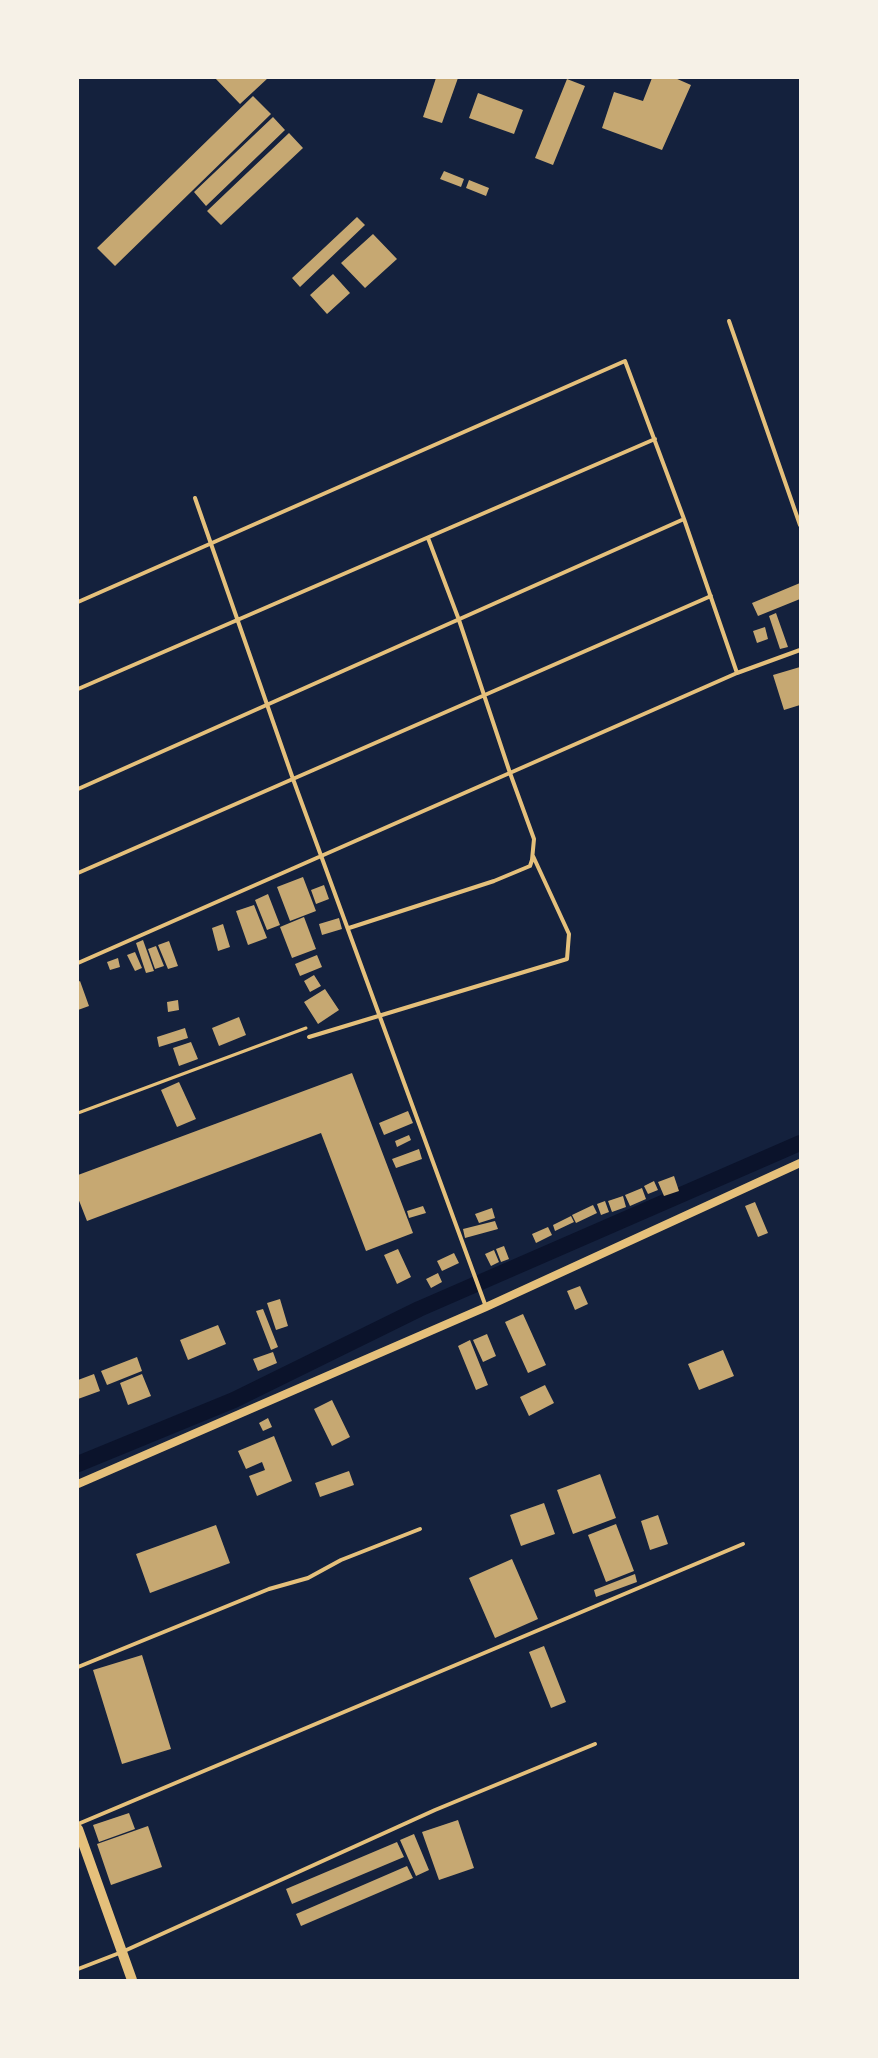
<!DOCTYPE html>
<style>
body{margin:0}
#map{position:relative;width:878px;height:2058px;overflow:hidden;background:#14213d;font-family:Raleway,sans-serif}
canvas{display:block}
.frame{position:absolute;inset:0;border:79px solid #f6f1e7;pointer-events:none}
</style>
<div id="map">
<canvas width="878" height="2058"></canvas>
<div class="frame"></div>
</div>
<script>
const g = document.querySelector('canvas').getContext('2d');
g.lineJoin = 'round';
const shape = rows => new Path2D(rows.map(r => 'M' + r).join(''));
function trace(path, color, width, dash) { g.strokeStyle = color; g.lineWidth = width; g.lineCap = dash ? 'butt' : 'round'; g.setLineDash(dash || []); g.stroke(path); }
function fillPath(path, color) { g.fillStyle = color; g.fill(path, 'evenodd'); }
trace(shape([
 [78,1464,234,1400,419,1309,800,1143]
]), '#0b132b', 16);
fillPath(shape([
 [215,78,268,78,240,104],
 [436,78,458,78,442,123,423,117],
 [652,78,675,78,691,85,662,150,602,128,614,92,643,101],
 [567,79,585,86,553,165,535,158],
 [478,93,523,110,514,134,469,118],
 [253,96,271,114,115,266,97,248],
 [273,117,285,130,206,206,194,192],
 [289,133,303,148,221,225,207,211],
 [444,171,464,179,461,187,440,179],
 [469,180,489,188,486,196,466,188],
 [357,217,365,225,300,287,292,278],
 [373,234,397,259,365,288,341,263],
 [333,274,350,293,327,314,310,295],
 [800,583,800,599,758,616,752,603],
 [776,613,788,647,780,649,769,616],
 [765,627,768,639,757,643,753,631],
 [800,667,800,705,784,710,773,675],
 [303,877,316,911,290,921,277,887],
 [324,885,329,899,316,904,311,890],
 [268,894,280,925,267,930,255,900],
 [254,905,267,938,248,945,236,911],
 [304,917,316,949,292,958,280,927],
 [339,918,342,929,322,935,319,924],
 [223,924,230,947,218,951,212,928],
 [143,940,154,971,146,973,136,943],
 [169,941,178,966,168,969,158,945],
 [156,946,164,966,155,969,148,949],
 [135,952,142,968,135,971,127,955],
 [317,955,322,967,300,976,295,964],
 [118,958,120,967,110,970,107,962],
 [314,975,321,986,310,992,304,981],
 [80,981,89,1006,78,1010,78,982],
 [325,989,339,1010,318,1024,304,1002],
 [178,1000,179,1010,168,1012,167,1002],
 [239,1017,246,1035,219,1046,212,1028],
 [185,1028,188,1038,159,1047,157,1037],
 [191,1042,198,1059,179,1066,173,1048],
 [352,1073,413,1233,366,1251,321,1133,87,1221,78,1198,78,1175],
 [179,1082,196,1119,177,1127,161,1090],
 [408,1111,413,1123,384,1135,379,1123],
 [409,1135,411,1140,397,1147,395,1141],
 [419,1149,422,1159,396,1168,392,1159],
 [674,1176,679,1191,664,1196,658,1182],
 [654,1181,658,1190,648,1194,644,1186],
 [642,1188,646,1199,630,1206,625,1195],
 [623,1196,626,1207,612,1212,608,1201],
 [605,1201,609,1212,601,1215,597,1204],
 [755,1202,768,1233,758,1237,745,1206],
 [593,1205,597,1213,576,1223,572,1215],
 [423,1206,426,1213,409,1218,407,1211],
 [492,1208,495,1218,479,1223,475,1214],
 [571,1216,574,1222,555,1231,553,1225],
 [495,1221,498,1229,465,1238,463,1229],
 [548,1227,552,1235,536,1243,532,1234],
 [504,1246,509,1259,501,1262,496,1249],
 [398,1249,411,1277,397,1284,384,1255],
 [494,1250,499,1262,491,1266,485,1254],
 [454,1253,459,1263,442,1271,437,1261],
 [438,1273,442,1282,431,1288,426,1279],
 [580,1286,588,1304,575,1310,567,1291],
 [280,1299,288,1326,276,1330,267,1303],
 [263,1309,278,1347,271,1350,256,1311],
 [523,1314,546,1365,528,1373,505,1322],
 [218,1325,226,1344,188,1360,180,1340],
 [487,1334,496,1356,483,1362,473,1340],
 [470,1340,488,1385,476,1390,458,1346],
 [723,1350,734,1376,699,1390,688,1364],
 [273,1352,277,1363,258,1371,253,1359],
 [137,1357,142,1371,107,1385,101,1371],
 [94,1374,100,1391,78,1399,78,1380],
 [142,1374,151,1396,128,1405,120,1383],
 [545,1385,554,1403,529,1416,520,1397],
 [332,1400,350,1437,332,1446,314,1409],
 [268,1418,272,1427,263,1431,259,1423],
 [274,1436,292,1481,257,1496,249,1476,265,1470,262,1462,246,1469,238,1451],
 [349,1471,354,1485,320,1497,315,1483],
 [600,1474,616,1518,573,1534,557,1490],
 [544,1503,555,1534,521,1546,510,1515],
 [658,1515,668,1544,650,1550,641,1521],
 [616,1524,634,1571,606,1582,588,1535],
 [216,1525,230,1563,150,1593,136,1554],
 [512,1559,538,1619,495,1638,469,1578],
 [635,1574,637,1582,596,1597,594,1590],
 [544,1646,566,1702,551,1708,529,1652],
 [142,1655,171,1749,122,1764,93,1670],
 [129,1813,135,1829,99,1842,93,1825],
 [458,1820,474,1868,439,1880,422,1832],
 [148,1826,162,1867,111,1885,97,1844],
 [414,1834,429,1870,416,1876,400,1840],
 [397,1842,404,1857,292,1904,286,1889],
 [407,1866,413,1878,301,1926,296,1914]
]), '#c6a872');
trace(shape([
 [78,1113,306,1028]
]), '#e5c07b', 3);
trace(shape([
 [729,321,800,525],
 [195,498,293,779,486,1307],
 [78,602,625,361,684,519,737,673],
 [78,689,655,439],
 [78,789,684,519],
 [78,873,711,596],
 [349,928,494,881,530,866,532,860,534,839,510,773,459,620,428,538],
 [78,963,737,673,800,650],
 [309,1037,567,959,569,934,533,856],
 [78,1667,269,1589,308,1578,341,1560,420,1529],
 [78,1824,743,1544],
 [78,1969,122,1952,435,1810,595,1744]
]), '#e5c07b', 4);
trace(shape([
 [78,1484,486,1307,800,1163]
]), '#e5c07b', 8);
trace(shape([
 [78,1829,132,1980]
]), '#e5c07b', 10);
</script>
